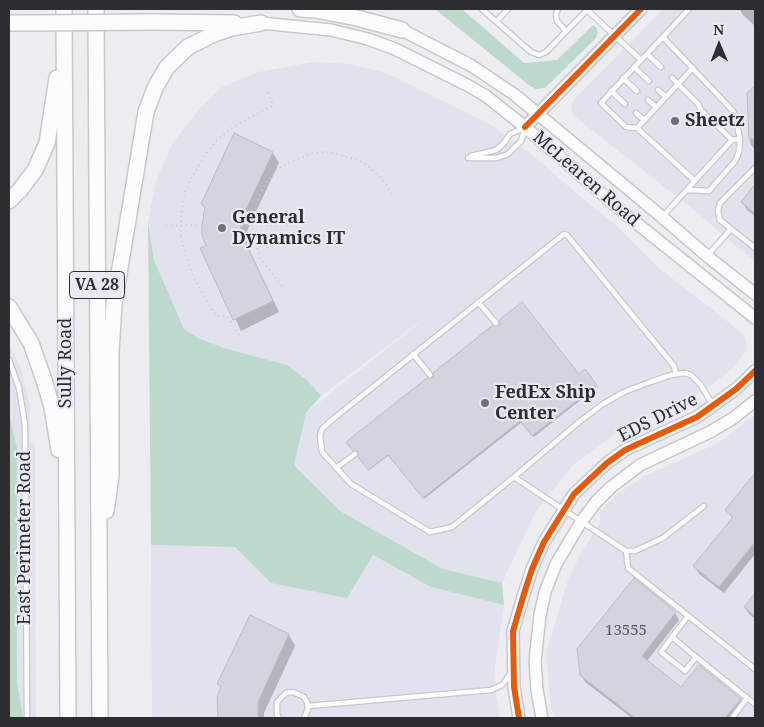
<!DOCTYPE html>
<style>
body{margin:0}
#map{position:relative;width:764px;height:727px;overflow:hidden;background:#ececf1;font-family:"Noto Serif",serif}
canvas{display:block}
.frame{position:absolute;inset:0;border:10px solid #2e2d32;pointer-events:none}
.north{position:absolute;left:694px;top:20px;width:50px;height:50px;-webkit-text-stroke:4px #e9e9f4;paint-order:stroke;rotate:359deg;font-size:14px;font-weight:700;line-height:20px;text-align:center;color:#2e2d32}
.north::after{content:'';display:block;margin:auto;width:18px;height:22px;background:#2e2d32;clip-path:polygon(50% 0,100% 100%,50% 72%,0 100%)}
</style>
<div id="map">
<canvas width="764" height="727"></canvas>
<div class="frame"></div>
<div class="north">N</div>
</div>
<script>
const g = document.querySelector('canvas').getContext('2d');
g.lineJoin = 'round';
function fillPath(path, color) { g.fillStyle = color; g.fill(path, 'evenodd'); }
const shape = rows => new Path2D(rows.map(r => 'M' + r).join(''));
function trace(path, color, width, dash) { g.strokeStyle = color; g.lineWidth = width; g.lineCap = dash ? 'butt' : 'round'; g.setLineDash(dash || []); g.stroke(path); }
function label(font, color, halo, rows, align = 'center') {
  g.font = font + ' "Noto Serif",serif'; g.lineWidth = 4.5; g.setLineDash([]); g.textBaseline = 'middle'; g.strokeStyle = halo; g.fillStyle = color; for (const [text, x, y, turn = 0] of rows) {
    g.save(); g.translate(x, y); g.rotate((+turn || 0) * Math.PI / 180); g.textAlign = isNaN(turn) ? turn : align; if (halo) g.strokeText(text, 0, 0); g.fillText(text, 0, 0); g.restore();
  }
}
fillPath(shape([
 [663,9,755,9,755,262,699,214,574,116,571,109,573,101],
 [313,62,349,64,384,72,491,125,531,154,582,198,617,226,660,269,741,332,746,340,747,349,734,367,704,391,678,406,618,432,573,465,536,511,502,583,443,569,340,511,294,464,306,413,438,308,321,396,307,380,287,365,224,348,198,338,184,329,154,260,148,222,156,181,172,144,199,109,222,87,259,72],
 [9,346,15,355,22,372,30,405,30,441,35,445,36,718,9,718],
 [755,415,755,718,556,718,551,709,546,653,568,580,580,555,601,521,599,512,617,494,645,476,718,443],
 [151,545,235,547,272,583,373,555,431,587,504,605,495,667,496,696,500,718,152,718]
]), '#e2e1ee');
fillPath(shape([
 [435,9,462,9,524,63,557,60,593,25,596,27,598,32,596,38,545,88,536,89,530,86],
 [148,222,154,260,184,329,198,338,224,348,287,365,307,380,321,396,306,413,294,465,340,511,443,569,502,583,504,605,431,587,373,555,347,598,271,583,235,547,151,545],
 [9,414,17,448,17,683,23,718,9,718]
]), '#bcd9cb');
fillPath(shape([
 [740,9,755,9,755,26,742,14],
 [755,87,755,148,754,149,750,143,749,94],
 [272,152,279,163,247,231,247,245,279,312,241,331,202,248,207,246,206,210,202,204],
 [755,186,755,216,747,210,742,202],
 [584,371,597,387,534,437,522,422,424,499,389,455,369,470,360,458,359,452,354,452,347,442,579,375],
 [755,475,755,554,724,593,699,574,695,567,733,519,727,510],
 [755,595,755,619,749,614,745,607],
 [675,613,679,620,647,661,681,689,740,700,744,707,735,718,632,718,585,682,581,674],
 [250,616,289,635,295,646,264,713,264,718,220,718,218,710,218,698,222,689,219,684]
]), '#0003');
const building = shape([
 [755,86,755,139,749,139,747,93,755,86],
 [234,133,273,152,241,220,241,233,273,301,233,320,200,248,206,246,202,235,202,225,205,207,201,204,234,133],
 [755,184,755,214,741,202,755,184],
 [522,302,579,374,585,369,597,385,532,436,520,421,423,498,388,455,368,470,358,457,358,451,353,451,346,442,427,378,432,378,434,376,433,373,493,325,498,326,500,324,499,320,522,302],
 [755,473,755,542,719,587,693,566,733,517,725,510,755,473],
 [634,578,676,612,642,656,681,687,699,665,741,699,725,718,635,718,580,675,577,649,634,578],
 [755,593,755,616,744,607,755,593],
 [250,615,289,634,258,702,258,718,218,718,217,698,221,686,217,684,250,615]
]);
fillPath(building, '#d6d3e0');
trace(building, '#bdbdc1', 1);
const lane = shape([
 [482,9,531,52,539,55,546,52,588,9],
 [558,9,556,14,557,21,566,31],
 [586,9,641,60,663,37,733,111,735,115,740,139,732,140,663,216],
 [497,21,508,9],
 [663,37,689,9],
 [647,54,661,67],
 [634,67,649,81],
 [693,68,637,128,695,181],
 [623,78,637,91],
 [672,78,698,104,701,110,732,140],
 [658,90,666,97],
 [611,91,625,104],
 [648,100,656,107],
 [636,113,644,120],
 [637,128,626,127,601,103,641,60],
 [471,156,496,150,504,143,510,134,524,128],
 [468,158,497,158,508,154,521,141,525,128],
 [755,168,720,203,718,211,720,220,755,248],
 [687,190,709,191,736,160,739,151,740,139],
 [707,256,731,229],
 [478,302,496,323],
 [413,354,430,375],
 [9,360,19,388,25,425,27,718],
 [336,468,355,454],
 [514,477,452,527,430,532,351,484,322,452,320,436,322,429,333,419,564,234,567,235,674,366,676,374],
 [704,506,663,538,635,551,626,551,514,477,579,422,603,404,624,392,650,382,671,375,685,373,691,375,700,384,713,405],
 [626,551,628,568,755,669],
 [672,637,696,657,685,671,661,652,672,637,688,616],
 [696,657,747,698],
 [308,706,491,690,502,685,511,673],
 [279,718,277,714,277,702,286,693,293,692,304,697,307,702,308,709,304,718],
 [734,718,733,717,747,698,755,704]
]);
const secondary = shape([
 [261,23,331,30,368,39,395,49,467,85,486,96,525,127,624,213,755,318],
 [402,30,472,66,515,95,662,217,707,256,755,294],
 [525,127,641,9],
 [519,718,514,687,513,631,523,597,532,569,544,542,574,494,607,463,625,450,697,417,736,389,755,371],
 [542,718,537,690,535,661,540,615,545,592,556,564,581,522,596,502,610,488,640,465,710,432,732,419,755,401]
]);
const highway = shape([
 [64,9,68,718],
 [96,9,100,718],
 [300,9,316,10,357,18,402,30],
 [153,22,234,23],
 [9,23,31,23],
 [9,201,20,190,35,170,47,143,57,78],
 [9,307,31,343,45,383,52,407,59,450],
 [106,511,111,476,111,352,114,304,146,112,155,88,167,67,188,47,214,34,232,28,261,23]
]);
trace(lane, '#c8c8cc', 7);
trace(secondary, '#c8c8cc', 14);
trace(highway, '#c8c8cc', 18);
trace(shape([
 [241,225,295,225],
 [166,226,202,225],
 [282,286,260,258,253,233,253,221,258,197,264,186,278,169,287,163,310,154,323,152,333,153,355,159,366,164,381,178,394,197],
 [239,335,228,317,217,316,211,309,194,278,186,256,181,237,181,215,185,192,189,182,208,151,216,141,233,127,273,105,268,92]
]), '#ccccce', 2, [1, 4]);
trace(lane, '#fcfcfd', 4.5);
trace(secondary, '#fcfcfd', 11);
trace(highway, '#fcfcfd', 15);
const highwayBridge = shape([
 [31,23,153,22]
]);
trace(highwayBridge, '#c8c8cc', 18, []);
trace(highwayBridge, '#fcfcfd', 15);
trace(shape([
 [525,127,641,9],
 [519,718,514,687,513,631,523,597,532,569,544,542,574,494,607,463,625,450,697,417,736,389,755,371]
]), '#e8590c', 6);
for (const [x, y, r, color] of [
 [675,121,5,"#707075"],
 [222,228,5,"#707075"],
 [485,403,5,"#707075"]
]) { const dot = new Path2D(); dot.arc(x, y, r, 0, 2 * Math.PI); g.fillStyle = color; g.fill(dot); trace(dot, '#e9e9f4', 2); }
label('15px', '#58565e', null, [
 ["13555",626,631]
]);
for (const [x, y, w] of [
 [97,285,55]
]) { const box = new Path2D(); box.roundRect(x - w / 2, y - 13.5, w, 27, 4); g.fillStyle = '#e9e9f4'; g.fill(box); trace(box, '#2e2d32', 1); }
label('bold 16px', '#2e2d32', null, [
 ["VA 28",97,285]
]);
label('bold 18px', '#2e2d32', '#e9e9f4', [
 ["Sheetz",685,121],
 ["General",232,218],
 ["Dynamics IT",232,239],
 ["FedEx Ship",495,393],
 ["Center",495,414]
], 'left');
label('18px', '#2e2d32', '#e9e9f4', [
 ["McLearen Road",586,179,41],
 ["Sully Road",66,363,-90],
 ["EDS Drive",658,418,-27],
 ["East Perimeter Road",25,538,-90]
]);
</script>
